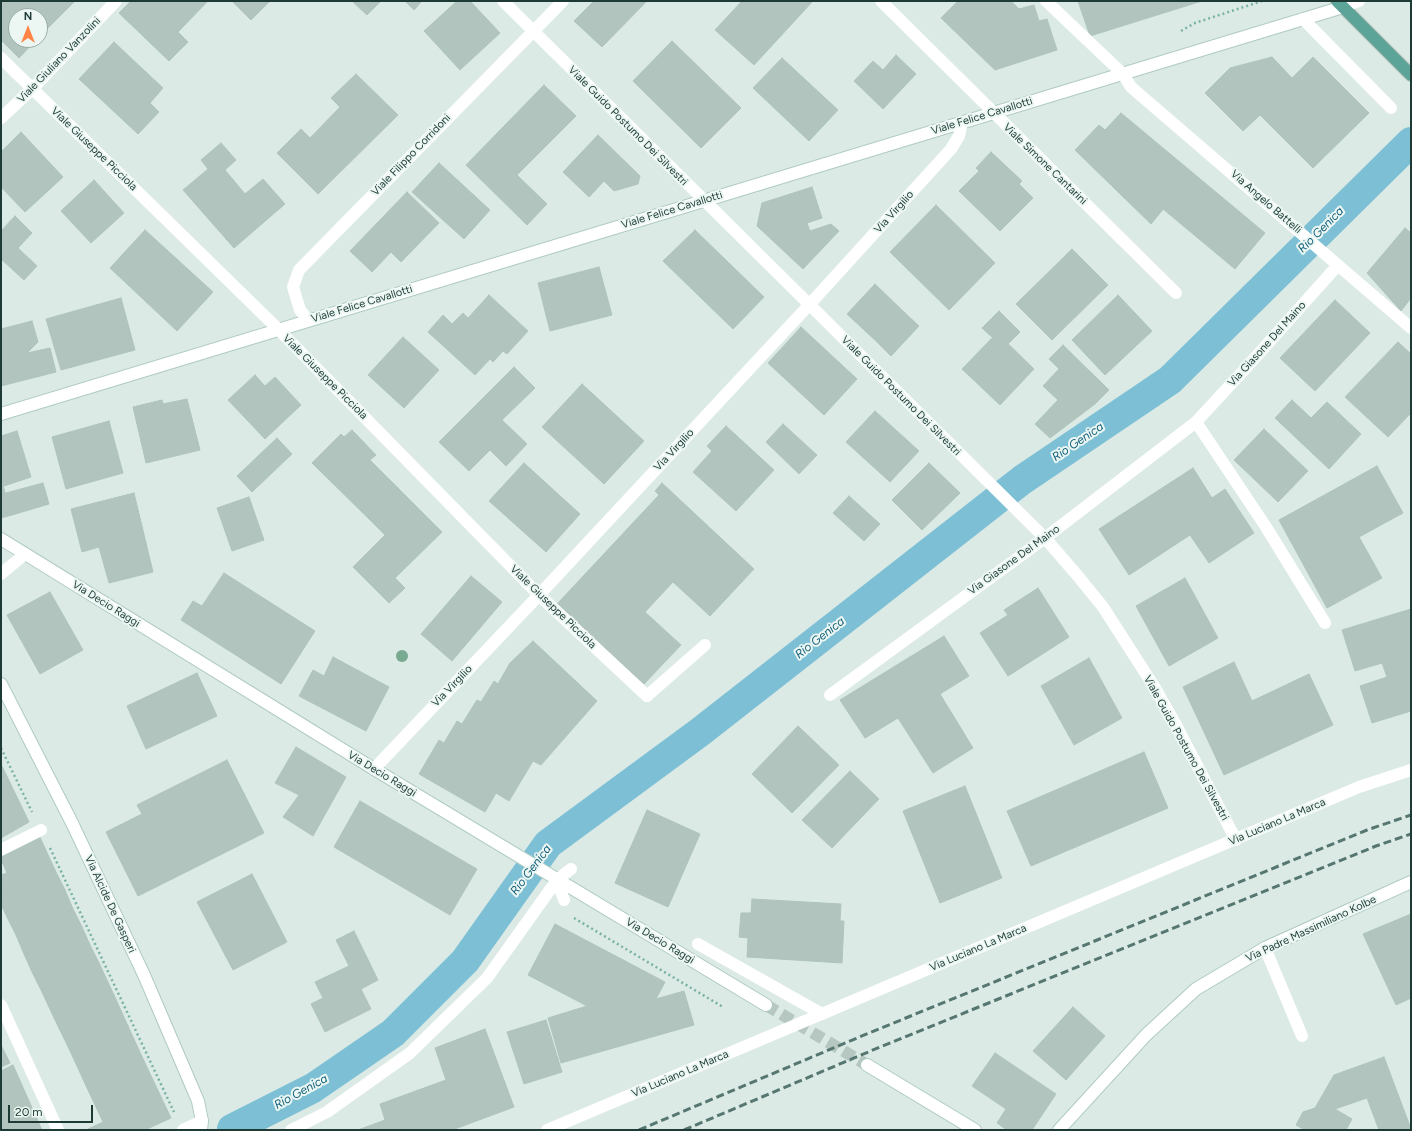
<!DOCTYPE html>
<style>
body{margin:0}
#map{position:relative;width:1412px;height:1131px;overflow:hidden;background:#dceae5;font-family:Figtree,sans-serif}
canvas{display:block}
.frame{position:absolute;inset:0;border:2px solid #1d3a35;pointer-events:none}
.north{position:absolute;left:8px;top:8px;width:40px;height:40px;box-sizing:border-box;background:#ecf7f3;border:1px solid #99aba7;border-radius:50%;rotate:0deg;font-size:11px;font-weight:700;line-height:16px;text-align:center;color:#1d3a35}
.north::after{content:'';display:block;margin:auto;width:14px;height:18px;background:#ff8445;clip-path:polygon(50% 0,100% 100%,50% 72%,0 100%)}
.scale{position:absolute;left:8px;top:1105px;width:85px;height:18px;box-sizing:border-box;border:2px solid #1d3a35;border-top:0;padding-left:5px;font-size:12px;line-height:14px;white-space:nowrap;color:#1d3a35;-webkit-text-stroke:3px #ecf7f3;paint-order:stroke}
</style>
<div id="map">
<canvas width="1412" height="1131"></canvas>
<div class="frame"></div>
<div class="north">N</div>
<div class="scale">20 m</div>
</div>
<script>
const g = document.querySelector('canvas').getContext('2d');
g.lineJoin = 'round';
const shape = rows => new Path2D(rows.map(r => 'M' + r).join(''));
function trace(path, color, width, dash) { g.strokeStyle = color; g.lineWidth = width; g.lineCap = dash ? 'butt' : 'round'; g.setLineDash(dash || []); g.stroke(path); }
function fillPath(path, color) { g.fillStyle = color; g.fill(path, 'evenodd'); }
function label(font, color, halo, rows, align = 'center') {
  g.font = font + ' Figtree,sans-serif'; g.lineWidth = 4; g.setLineDash([]); g.textBaseline = 'middle'; g.strokeStyle = halo; g.fillStyle = color; for (const [text, x, y, turn = 0] of rows) {
    g.save(); g.translate(x, y); g.rotate((+turn || 0) * Math.PI / 180); g.textAlign = isNaN(turn) ? turn : align; if (halo) g.strokeText(text, 0, 0); g.fillText(text, 0, 0); g.restore();
  }
}
trace(shape([
 [232,1129,313,1088,393,1033,465,961,548,844,700,732,1022,480,1170,380,1411,142]
]), '#7dc0d6', 30);
const building = shape([
 [1,1,75,1,40,36,40,16,16,16,16,40,36,40,19,58,1,40,1,1],
 [131,1,208,1,178,32,188,42,169,61,119,13,131,1],
 [232,1,270,1,251,20,232,1],
 [352,1,381,1,367,15,352,1],
 [405,1,422,1,414,10,405,1],
 [457,1,470,1,500,33,460,70,424,31,457,1],
 [594,1,647,1,602,47,574,21,594,1],
 [742,1,813,1,754,65,715,30,742,1],
 [958,1,1011,1,1019,9,1034,5,1039,21,1047,19,1057,50,995,70,941,18,958,1],
 [1078,1,1202,1,1090,36,1078,1],
 [672,41,741,108,701,148,633,81,672,41],
 [114,42,163,88,150,103,159,112,138,134,79,79,114,42],
 [896,55,916,74,883,109,854,81,873,61,883,70,896,55],
 [1272,57,1292,78,1313,57,1369,113,1313,168,1260,115,1243,131,1205,93,1230,68,1272,57],
 [782,58,838,110,809,141,753,88,782,58],
 [356,74,398,115,318,194,277,153,301,129,310,138,340,107,331,98,356,74],
 [544,85,576,116,517,175,547,204,527,225,466,165,544,85],
 [1121,113,1193,173,1151,224,1075,150,1099,125,1105,130,1121,113],
 [21,132,63,177,25,212,1,187,1,152,21,132],
 [598,135,640,176,638,184,614,191,604,181,589,197,563,172,598,135],
 [221,143,236,160,225,170,245,194,263,179,285,204,234,248,183,190,208,169,201,160,221,143],
 [991,152,1022,181,1019,184,1033,198,1000,231,959,191,979,171,976,168,991,152],
 [439,163,490,210,464,239,412,192,439,163],
 [1193,173,1265,233,1235,269,1163,209,1193,173],
 [94,180,124,213,91,243,61,211,94,180],
 [812,187,822,218,807,223,810,231,831,224,839,231,803,269,757,226,762,203,812,187],
 [407,192,439,223,401,262,391,252,372,272,350,251,407,192],
 [936,205,995,263,949,310,890,252,936,205],
 [15,216,32,233,18,248,37,266,24,280,1,259,1,231,15,216],
 [1405,228,1411,233,1411,298,1401,311,1367,273,1405,228],
 [145,230,213,292,177,331,110,268,145,230],
 [695,230,764,297,733,329,663,261,695,230],
 [1072,249,1108,285,1052,340,1016,304,1072,249],
 [599,267,612,315,550,331,538,283,599,267],
 [875,284,905,313,877,342,847,314,875,284],
 [489,295,528,331,507,354,503,351,493,362,490,359,475,375,428,332,443,315,452,324,463,313,468,318,489,295],
 [1118,295,1152,331,1105,375,1072,340,1118,295],
 [121,298,135,350,61,370,46,319,121,298],
 [1335,300,1370,333,1315,391,1280,358,1335,300],
 [999,311,1020,332,1008,344,997,333,993,338,982,328,999,311],
 [905,313,919,326,891,356,877,342,905,313],
 [32,321,38,342,27,353,50,348,56,372,1,386,1,329,32,321],
 [801,327,857,379,824,415,768,363,801,327],
 [997,333,1034,369,1000,405,962,369,997,333],
 [403,337,439,370,404,408,368,375,403,337],
 [1398,342,1411,354,1411,413,1388,437,1345,397,1398,342],
 [1063,345,1109,390,1095,404,1049,359,1063,345],
 [514,367,535,388,502,420,527,444,506,466,490,450,469,471,439,442,514,367],
 [1059,369,1095,404,1050,438,1035,424,1058,400,1043,386,1059,369],
 [255,375,265,386,275,377,301,405,265,439,228,400,255,375],
 [582,384,644,441,604,484,542,427,582,384],
 [187,399,200,450,146,463,133,407,162,400,163,404,187,399],
 [1292,400,1311,418,1327,402,1361,434,1329,469,1275,418,1292,400],
 [875,411,919,451,890,482,846,442,875,411],
 [109,421,123,473,66,489,52,437,109,421],
 [783,424,817,455,799,474,766,442,783,424],
 [726,426,774,470,736,511,693,472,712,451,707,446,726,426],
 [1264,429,1308,471,1278,502,1234,460,1264,429],
 [352,430,376,455,370,460,398,488,368,518,312,463,341,434,344,437,352,430],
 [17,431,31,477,1,487,1,436,17,431],
 [277,438,292,454,252,492,237,476,277,438],
 [524,463,580,514,546,552,489,501,524,463],
 [929,463,960,493,922,530,892,500,929,463],
 [1377,466,1403,513,1359,537,1382,578,1327,608,1279,520,1377,466],
 [1193,468,1212,498,1225,489,1254,533,1209,563,1190,535,1129,575,1099,529,1193,468],
 [43,483,49,504,12,515,6,493,43,483],
 [662,483,754,569,710,616,673,582,645,612,681,645,644,684,557,604,659,495,655,491,662,483],
 [3,486,12,515,1,518,1,487,3,486],
 [398,488,442,532,395,578,405,588,389,603,353,567,385,535,368,518,398,488],
 [134,493,153,572,109,583,99,547,82,552,71,509,134,493],
 [849,496,880,524,864,541,833,513,849,496],
 [249,497,264,540,232,551,217,508,249,497],
 [224,573,315,631,281,684,181,620,193,601,202,606,224,573],
 [471,576,502,602,452,661,421,634,471,576],
 [1185,578,1218,638,1169,666,1136,606,1185,578],
 [1038,588,1069,637,1008,676,980,633,1008,615,1004,610,1038,588],
 [50,592,83,650,40,674,7,615,50,592],
 [1411,609,1411,711,1372,723,1360,686,1387,677,1382,663,1355,671,1342,630,1411,609],
 [944,636,969,676,940,694,973,748,933,773,898,718,865,738,840,700,944,636],
 [533,641,597,701,541,765,533,761,509,801,496,793,485,812,419,774,439,740,444,743,457,721,462,724,477,700,481,702,494,681,498,684,510,663,533,641],
 [333,657,389,687,366,731,299,696,313,670,324,676,333,657],
 [1089,658,1122,718,1074,745,1041,686,1089,658],
 [1234,662,1252,701,1309,674,1333,725,1224,775,1183,687,1234,662],
 [197,673,217,716,146,749,127,706,197,673],
 [798,726,839,765,792,813,752,774,798,726],
 [296,747,346,777,313,836,283,817,299,795,275,783,296,747],
 [1144,752,1168,808,1031,866,1007,811,1144,752],
 [227,760,264,833,138,896,106,832,142,814,137,805,227,760],
 [1,764,29,822,1,838,1,764],
 [850,771,879,799,832,848,802,820,850,771],
 [965,786,1002,878,940,903,903,811,965,786],
 [360,801,477,869,450,915,334,847,360,801],
 [647,810,700,834,668,907,615,883,647,810],
 [39,835,55,870,1,895,1,875,7,873,1,859,1,855,39,835],
 [55,870,65,890,7,917,1,904,1,895,55,870],
 [252,874,287,942,233,970,197,902,252,874],
 [65,890,73,909,16,935,7,917,65,890],
 [752,899,841,904,840,921,844,921,842,963,747,957,748,938,739,937,741,913,751,913,752,899],
 [73,909,82,927,24,954,16,935,73,909],
 [1411,914,1411,998,1396,1005,1363,934,1411,914],
 [555,924,665,982,656,999,684,991,694,1025,561,1063,548,1018,587,1006,528,975,555,924],
 [82,927,90,945,32,972,24,954,82,927],
 [354,931,378,980,361,989,371,1009,325,1032,311,1004,323,998,315,982,349,966,336,940,354,931],
 [90,945,99,963,41,990,32,972,90,945],
 [99,963,114,995,56,1022,41,990,99,963],
 [114,995,128,1026,71,1053,56,1022,114,995],
 [1073,1007,1105,1036,1066,1080,1033,1051,1073,1007],
 [546,1020,562,1072,524,1084,507,1032,546,1020],
 [128,1026,144,1061,87,1088,71,1053,128,1026],
 [485,1029,514,1107,452,1130,358,1130,385,1120,380,1104,446,1080,435,1048,485,1029],
 [1,1045,10,1063,1,1067,1,1045],
 [995,1053,1056,1094,1032,1130,1007,1130,997,1123,1006,1109,972,1086,995,1053],
 [1384,1057,1411,1129,1408,1130,1379,1130,1367,1098,1335,1109,1352,1119,1346,1130,1305,1130,1296,1125,1303,1112,1315,1108,1334,1075,1384,1057],
 [144,1061,153,1080,96,1107,87,1088,144,1061],
 [13,1065,42,1130,1,1130,1,1071,13,1065],
 [153,1080,171,1118,145,1130,86,1130,103,1122,96,1107,153,1080]
]);
fillPath(building, '#b1c5be');
trace(building, '#aec4bd', 1);
trace(shape([
 [766,1005,867,1065]
]), '#b6c7c2', 12, [12, 6]);
const secondary = shape([
 [1,414,1343,7],
 [1,539,374,769,766,1005],
 [1,684,72,823,144,975,198,1101,202,1121,201,1130],
 [867,1065,975,1130],
 [1059,1130,1146,1035,1196,989,1265,948,1411,882]
]);
const primary = shape([
 [1337,1,1411,75]
]);
trace(secondary, '#aecbc3', 14);
trace(primary, '#bbc4c2', 14);
trace(shape([
 [1181,31,1195,23,1262,1],
 [1,748,32,812],
 [50,848,174,1112],
 [574,918,723,1007]
]), '#79b1a5', 2.5, [2, 3]);
trace(shape([
 [1046,1,1123,74],
 [1303,19,1391,108],
 [1,574,25,554],
 [647,696,705,645],
 [564,900,557,880,571,869],
 [698,944,822,1014],
 [1265,948,1302,1036]
]), '#fff', 12);
trace(shape([
 [503,1,1045,538,1077,575,1103,607,1155,688,1176,725,1236,840],
 [881,1,1176,293],
 [1343,7,1359,1],
 [1,58,278,329,539,595,647,696],
 [1123,74,1131,87,1411,328],
 [1,118,32,89,116,1],
 [308,320,300,310,293,287,299,270,563,1],
 [1196,422,1266,527,1325,623],
 [830,695,1045,538,1196,422,1245,369,1338,265],
 [374,769,539,595,809,305,951,149,959,136,962,122],
 [1,850,41,830],
 [1,1005,58,1130],
 [183,1130,202,1121],
 [291,1130,327,1112,410,1053,487,978,557,880],
 [547,1130,1359,787,1411,770]
]), '#fff', 12);
trace(secondary, '#fff', 12);
trace(primary, '#5ca498', 12);
trace(shape([
 [639,1130,869,1033,1367,830,1411,815],
 [684,1130,880,1047,1376,846,1411,834]
]), '#567771', 3, [8, 4]);
g.fillStyle = '#77aa90';
for (const [x, y] of [
 [402,656]
]) { g.beginPath(); g.arc(x, y, 6, 0, 2 * Math.PI); g.fill(); }
label('11px', '#1d3a35', '#ecf7f3', [
 ["Viale Giuliano Vanzolini",59,60,-46],
 ["Viale Felice Cavallotti",982,116,-17],
 ["Viale Guido Postumo Dei Silvestri",628,126,45],
 ["Viale Giuseppe Picciola",94,149,44],
 ["Viale Filippo Corridoni",411,155,-46],
 ["Viale Simone Cantarini",1045,164,44],
 ["Via Angelo Battelli",1266,202,41],
 ["Viale Felice Cavallotti",672,210,-17],
 ["Via Virgilio",894,212,-48],
 ["Viale Felice Cavallotti",362,304,-17],
 ["Via Giasone Del Maino",1267,344,-48],
 ["Viale Giuseppe Picciola",325,377,45],
 ["Viale Guido Postumo Dei Silvestri",901,396,45],
 ["Via Virgilio",674,450,-47],
 ["Via Giasone Del Maino",1014,560,-36],
 ["Via Decio Raggi",106,604,32],
 ["Viale Giuseppe Picciola",553,607,44],
 ["Via Virgilio",452,686,-46],
 ["Viale Guido Postumo Dei Silvestri",1186,748,61],
 ["Via Decio Raggi",382,774,31],
 ["Via Luciano La Marca",1277,822,-23],
 ["Via Alcide De Gasperi",110,904,65],
 ["Via Padre Massimiliano Kolbe",1311,929,-25],
 ["Via Decio Raggi",660,941,31],
 ["Via Luciano La Marca",978,948,-23],
 ["Via Luciano La Marca",680,1074,-23]
]);
label('italic 12px', '#125f7b', '#ecf7f3', [
 ["Rio Genica",1321,230,-45],
 ["Rio Genica",1078,442,-34],
 ["Rio Genica",820,638,-38],
 ["Rio Genica",531,870,-53],
 ["Rio Genica",301,1092,-29]
]);
</script>
